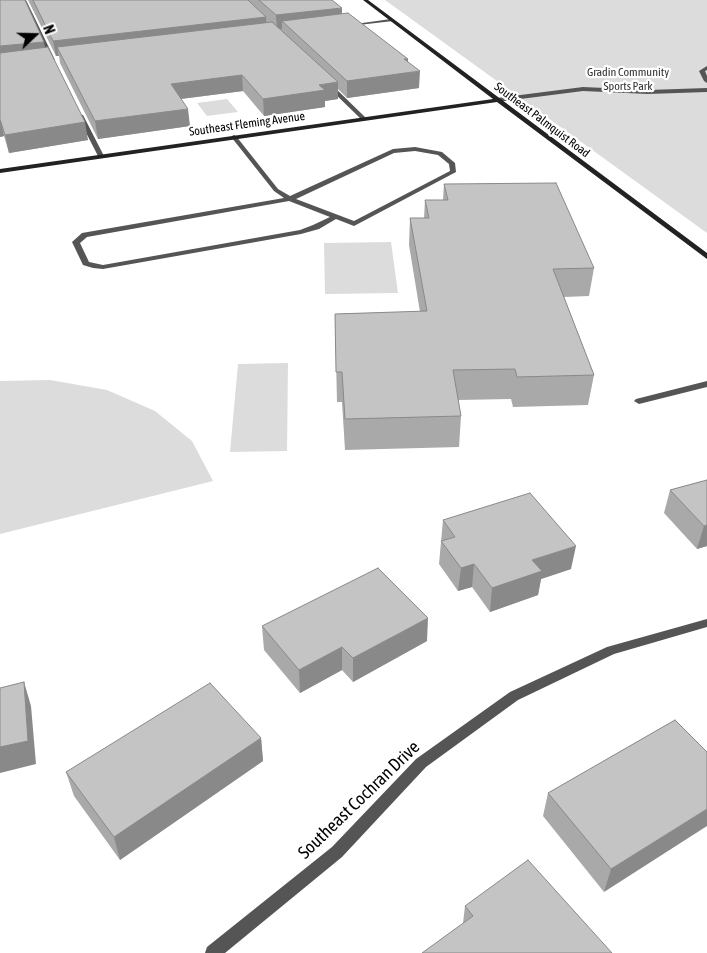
<!DOCTYPE html>
<style>
body{margin:0}
#map{position:relative;width:707px;height:953px;overflow:hidden;background:#fff;font-family:"Asap Condensed",sans-serif}
canvas{display:block}
.north{position:absolute;left:10px;top:10px;width:50px;height:50px;-webkit-text-stroke:4px #fff;paint-order:stroke;rotate:69deg;font-size:14px;font-weight:700;line-height:20px;text-align:center;color:#000}
.north::after{content:'';display:block;margin:auto;width:18px;height:22px;background:#000;clip-path:polygon(50% 0,100% 100%,50% 72%,0 100%)}
</style>
<div id="map">
<canvas width="707" height="953"></canvas>
<div class="north">N</div>
</div>
<script>
const g = document.querySelector('canvas').getContext('2d');
g.lineJoin = 'round';
function fillPath(path, color) { g.fillStyle = color; g.fill(path, 'evenodd'); }
const shape = rows => new Path2D(rows.map(r => 'M' + r).join(''));
function trace(path, color, width, dash) { g.strokeStyle = color; g.lineWidth = width; g.lineCap = dash ? 'butt' : 'round'; g.setLineDash(dash || []); g.stroke(path); }
function label(font, color, halo, rows, align = 'center') {
  g.font = font + ' "Asap Condensed",sans-serif'; g.lineWidth = 4.5; g.setLineDash([]); g.textBaseline = 'middle'; g.strokeStyle = halo; g.fillStyle = color; for (const [text, x, y, turn = 0] of rows) {
    g.save(); g.translate(x, y); g.rotate((+turn || 0) * Math.PI / 180); g.textAlign = isNaN(turn) ? turn : align; if (halo) g.strokeText(text, 0, 0); g.fillText(text, 0, 0); g.restore();
  }
}
fillPath(shape([
 [385,0,707,0,707,233],
 [227,99,238,112,207,116,197,103],
 [391,242,398,293,325,294,324,243],
 [288,363,287,451,230,452,238,364],
 [50,380,107,390,155,411,192,441,213,481,0,534,0,381]
]), '#dcdcdc');
fillPath(shape([
 [707,66,707,70,705,71,707,76,707,83,704,81,699,71,707,66],
 [583,87,648,90,707,88,707,92,648,94,583,91,497,102,494,100,497,98,583,87],
 [234,135,236,136,278,189,290,196,393,149,415,147,442,152,455,163,456,172,354,226,336,219,319,229,301,234,103,269,93,268,83,265,72,242,82,233,284,198,274,191,232,138,232,136,234,135],
 [415,151,438,155,449,164,450,171,354,221,296,199,394,153,415,151],
 [289,201,330,217,313,225,300,230,103,265,89,262,80,243,87,237,289,201],
 [707,381,707,387,639,404,634,401,636,399,707,381]
]), '#555');
fillPath(shape([
 [22,0,26,0,55,60,50,59,22,0],
 [391,19,393,21,350,26,348,25,391,19],
 [327,84,331,84,366,118,366,120,362,120,327,86,327,84],
 [78,114,83,115,104,156,103,157,98,156,77,115,78,114],
 [707,619,707,627,614,654,518,700,426,767,342,857,225,953,205,953,207,947,332,847,416,759,510,692,607,647,707,619]
]), '#555');
fillPath(shape([
 [363,0,368,0,707,253,707,259,497,102,0,173,0,169,493,99,363,0]
]), '#222');
fillPath(shape([
 [0,0,45,48,88,140,9,153,4,136,0,137],
 [28,0,332,0,342,14,408,59,408,62,419,88,347,98,338,89,338,99,325,101,325,107,264,116,243,91,181,99,190,126,98,139,60,63,59,56,56,56],
 [444,184,594,268,589,296,564,297,594,375,588,405,513,407,511,399,458,400,461,416,459,447,345,450,342,402,337,402,335,314,420,312,409,245,410,218,424,218,425,200,443,200],
 [707,480,707,546,697,549,664,513,670,490],
 [443,520,571,569,541,579,538,595,490,612,472,587,458,591,439,564],
 [262,626,427,641,353,682,342,670,300,693,264,650],
 [675,720,604,892,543,816,548,793],
 [261,738,263,761,120,860,74,796,66,772],
 [465,906,612,953,463,923]
]), '#a9a9a9');
fillPath(shape([
 [342,8,342,23,282,21,282,29,277,30,276,15],
 [266,17,267,32,57,47,59,56,56,56,53,41],
 [44,42,47,57,0,62,0,46],
 [404,59,408,59,407,73,420,71,419,88,347,98,347,81],
 [242,75,243,91,172,100,171,84],
 [338,82,338,99,325,101,325,107,264,116,263,99,319,85],
 [188,109,190,126,98,139,95,121],
 [0,119,4,136,0,137],
 [85,122,88,140,9,153,5,135],
 [707,525,707,546,697,549,704,526],
 [576,546,571,569,541,579,538,595,490,612,492,588,532,560],
 [474,564,472,587,458,591,461,568],
 [428,618,427,641,353,682,353,658],
 [342,647,342,670,300,693,299,670],
 [24,682,31,706,36,764,0,773,0,747],
 [261,738,263,761,120,860,114,837],
 [707,809,707,826,604,892,611,869]
]), '#898989');
const building = shape([
 [0,0,25,0,44,42,0,46,0,0],
 [33,0,248,0,266,17,53,41,33,0],
 [259,0,332,0,342,8,276,15,259,0],
 [348,13,408,59,404,59,420,71,347,81,282,21,348,13],
 [272,22,338,82,319,85,325,90,263,99,242,75,171,84,188,109,95,121,57,47,272,22],
 [48,47,85,122,5,135,0,119,0,53,48,47],
 [556,183,594,268,553,269,594,375,517,377,515,369,453,370,461,416,345,419,342,372,336,372,335,314,427,311,410,218,429,218,425,200,448,200,444,184,556,183],
 [707,480,707,525,704,526,670,490,707,480],
 [530,493,576,546,532,560,542,571,492,588,474,564,461,568,441,541,455,537,443,520,530,493],
 [378,568,428,618,353,658,342,647,299,670,262,626,378,568],
 [24,682,28,741,0,747,0,688,24,682],
 [210,683,261,738,114,837,66,772,210,683],
 [675,720,707,752,707,809,611,869,548,793,675,720],
 [528,860,612,953,422,953,473,916,465,906,528,860]
]);
fillPath(building, '#c4c4c4');
trace(building, '#898989', 1);
label('12px', '#333', '#fff', [
 ["Gradin Community",628,72],
 ["Sports Park",628,86]
]);
label('12px', '#000', '#fff', [
 ["Southeast Palmquist Road",542,120,37],
 ["Southeast Fleming Avenue",247,124,-8]
]);
label('18px', '#000', '#fff', [
 ["Southeast Cochran Drive",359,800,-44]
]);
</script>
